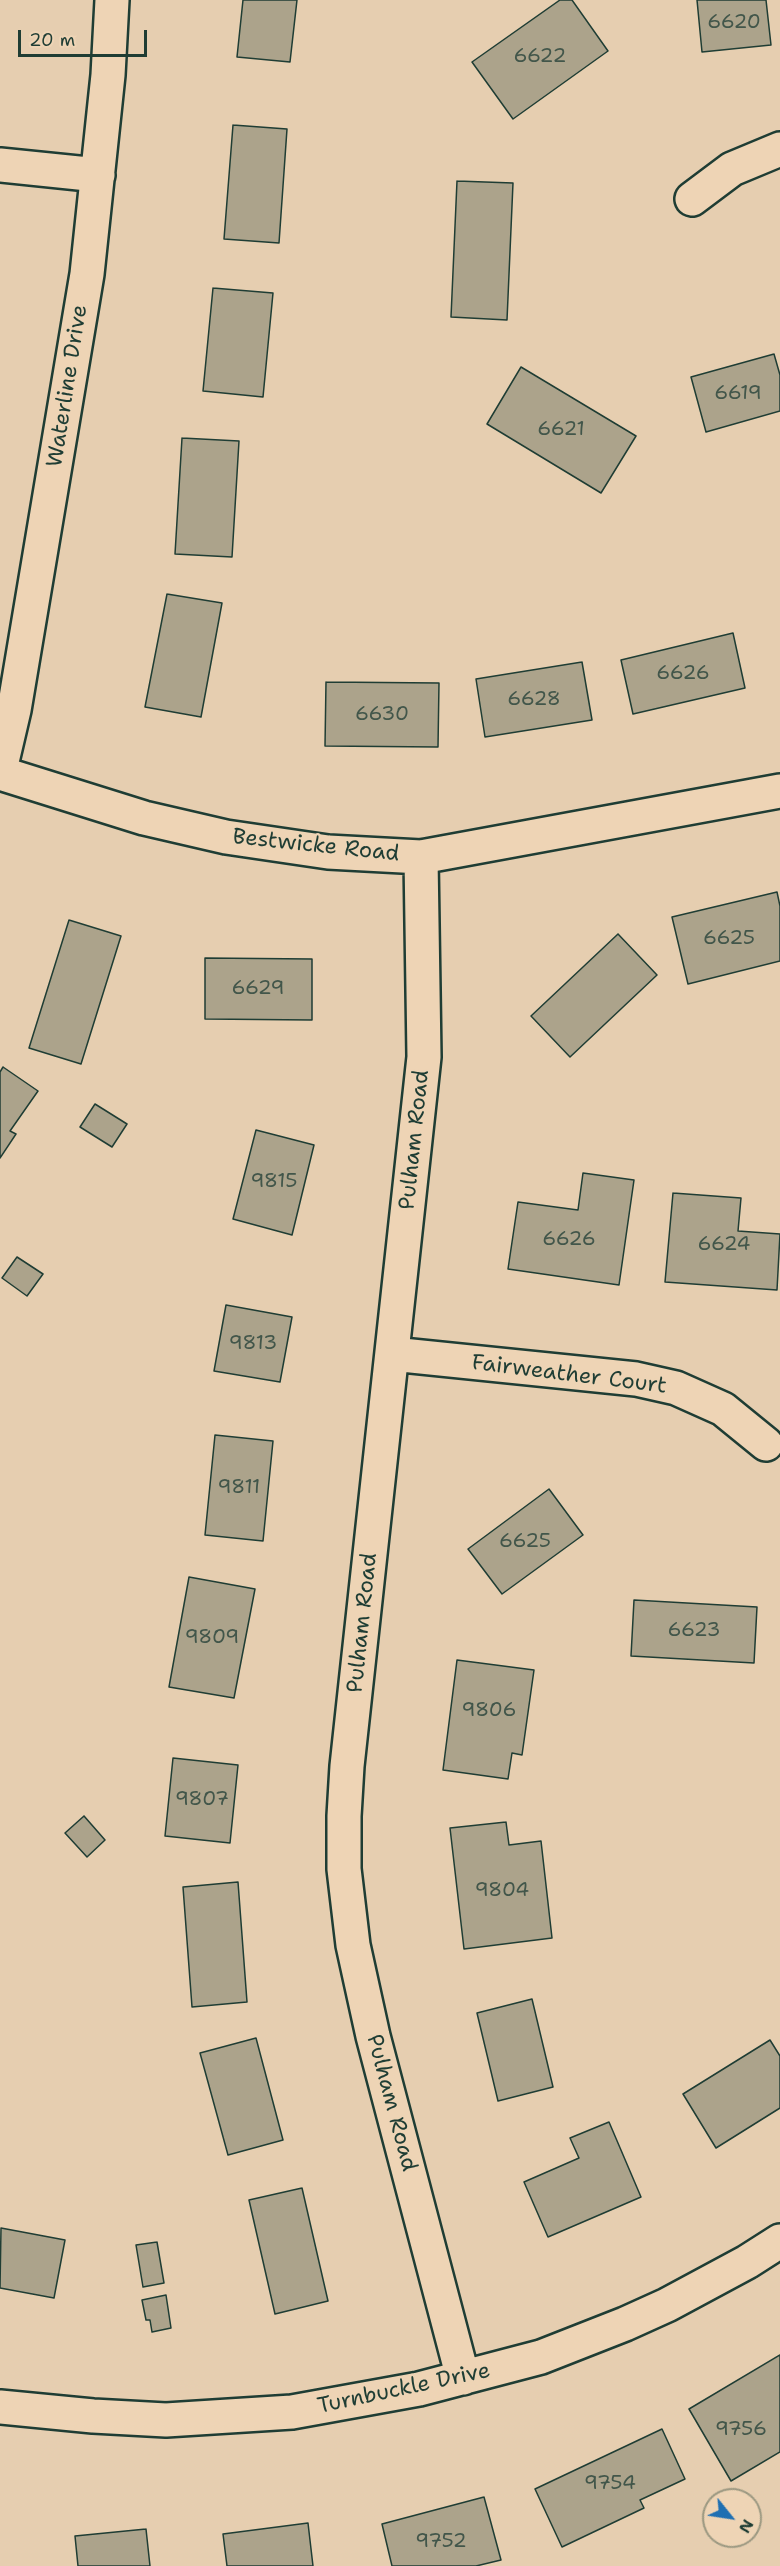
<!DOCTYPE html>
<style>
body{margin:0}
#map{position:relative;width:780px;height:2566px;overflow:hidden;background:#e6ceb0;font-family:"Shantell Sans",sans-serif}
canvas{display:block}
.north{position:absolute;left:702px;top:2488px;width:60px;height:60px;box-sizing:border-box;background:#eed4b5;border:2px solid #9b9881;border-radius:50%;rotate:120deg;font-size:16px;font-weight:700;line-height:24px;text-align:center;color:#1f3d34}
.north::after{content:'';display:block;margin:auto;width:21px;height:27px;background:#1f6fb2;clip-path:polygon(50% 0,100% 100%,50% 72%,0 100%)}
.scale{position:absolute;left:18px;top:30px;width:129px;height:27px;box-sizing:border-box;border:3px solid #1f3d34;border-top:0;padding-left:8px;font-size:18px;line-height:21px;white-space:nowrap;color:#1f3d34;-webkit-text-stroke:4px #eed4b5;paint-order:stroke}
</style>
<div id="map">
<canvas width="780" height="2566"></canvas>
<div class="north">N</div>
<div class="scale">20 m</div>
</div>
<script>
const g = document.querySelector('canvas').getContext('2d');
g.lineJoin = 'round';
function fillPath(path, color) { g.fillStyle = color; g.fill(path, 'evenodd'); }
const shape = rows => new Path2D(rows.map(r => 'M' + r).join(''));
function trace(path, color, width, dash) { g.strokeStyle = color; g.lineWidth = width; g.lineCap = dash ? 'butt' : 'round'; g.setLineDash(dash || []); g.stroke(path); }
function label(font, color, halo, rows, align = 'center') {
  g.font = font + ' "Shantell Sans",sans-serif'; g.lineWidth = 4.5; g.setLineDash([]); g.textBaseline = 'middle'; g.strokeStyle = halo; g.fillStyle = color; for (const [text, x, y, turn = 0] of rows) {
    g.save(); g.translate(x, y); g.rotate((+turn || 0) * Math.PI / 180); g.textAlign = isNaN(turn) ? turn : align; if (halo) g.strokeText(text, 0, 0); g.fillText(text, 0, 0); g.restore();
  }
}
const building = shape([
 [243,0,297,0,290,62,237,57,243,0],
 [560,0,572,0,608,51,513,119,472,62,560,0],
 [697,0,766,0,771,45,702,52,697,0],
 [233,125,287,129,279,243,224,239,233,125],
 [457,181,513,183,507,320,451,317,457,181],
 [213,288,273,293,263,397,203,391,213,288],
 [774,354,780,375,780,411,706,432,691,377,774,354],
 [521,367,636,436,601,493,487,424,521,367],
 [182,438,239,441,232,557,175,554,182,438],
 [167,594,222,603,201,717,145,707,167,594],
 [733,633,745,688,633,714,621,660,733,633],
 [582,662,592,720,485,737,476,679,582,662],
 [326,682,439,683,438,747,325,746,326,682],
 [777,892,780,906,780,961,688,984,672,917,777,892],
 [69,920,121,936,81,1064,29,1048,69,920],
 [618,934,657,975,570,1057,531,1016,618,934],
 [205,958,312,959,312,1020,205,1019,205,958],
 [3,1067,38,1091,10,1131,16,1134,0,1158,0,1072,3,1067],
 [95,1104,127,1124,112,1147,80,1127,95,1104],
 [256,1130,314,1145,292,1235,233,1219,256,1130],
 [583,1173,634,1180,619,1285,508,1269,518,1202,578,1210,583,1173],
 [673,1193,741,1198,738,1231,780,1234,777,1290,665,1282,673,1193],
 [17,1257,43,1274,27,1296,2,1278,17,1257],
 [226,1305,292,1317,280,1382,214,1371,226,1305],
 [215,1435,273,1441,263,1541,205,1535,215,1435],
 [549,1489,583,1535,502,1594,468,1549,549,1489],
 [189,1577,255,1589,234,1698,169,1687,189,1577],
 [634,1600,757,1607,754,1663,631,1656,634,1600],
 [457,1660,534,1670,522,1755,512,1753,508,1779,443,1770,457,1660],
 [173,1758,238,1765,230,1843,165,1836,173,1758],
 [84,1816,105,1840,87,1857,65,1833,84,1816],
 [506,1822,509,1845,541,1841,552,1938,464,1949,450,1828,506,1822],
 [238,1882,247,2002,192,2007,183,1887,238,1882],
 [532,1999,553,2087,498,2101,477,2013,532,1999],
 [256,2038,283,2140,228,2155,200,2053,256,2038],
 [770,2040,780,2056,780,2108,716,2148,683,2094,770,2040],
 [609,2122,641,2197,548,2237,524,2182,579,2158,570,2138,609,2122],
 [302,2188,328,2301,275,2314,249,2200,302,2188],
 [1,2228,65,2240,54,2298,0,2288,1,2228],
 [157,2242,164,2283,143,2287,136,2245,157,2242],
 [166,2295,171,2328,152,2332,150,2320,146,2320,142,2300,166,2295],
 [780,2355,780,2452,731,2481,689,2409,780,2355],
 [662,2429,685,2479,640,2500,644,2508,562,2547,535,2489,662,2429],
 [484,2497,501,2560,476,2566,392,2566,382,2524,484,2497],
 [308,2523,313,2566,227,2566,223,2534,308,2523],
 [146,2529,150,2566,78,2566,75,2536,146,2529]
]);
fillPath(building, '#aca38b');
trace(building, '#1f3d34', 1.5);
const minor = shape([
 [0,165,98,175],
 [692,199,732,169,780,149],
 [0,770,14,710,87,274,108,75,112,0],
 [0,773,144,818,226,837,328,852,421,857,780,791],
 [421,857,424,1057,347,1766,344,1816,344,1869,353,1945,373,2036,463,2378],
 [392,1354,636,1379,676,1388,723,1409,766,1444],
 [0,2407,93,2416,166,2420,292,2412,419,2389,541,2357,625,2324,667,2305,747,2262,780,2241]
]);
trace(minor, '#1f3d34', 38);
trace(minor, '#eed4b5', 33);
label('20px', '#42564a', null, [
 ["6620",734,23],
 ["6622",540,57],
 ["6619",738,394],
 ["6621",561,430],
 ["6626",683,674],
 ["6628",534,700],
 ["6630",382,715],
 ["6625",729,939],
 ["6629",258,989],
 ["9815",274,1182],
 ["6626",569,1240],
 ["6624",724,1245],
 ["9813",253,1344],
 ["9811",239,1488],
 ["6625",525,1542],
 ["6623",694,1631],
 ["9809",212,1638],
 ["9806",489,1711],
 ["9807",202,1800],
 ["9804",502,1891],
 ["9756",741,2430],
 ["9754",610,2484],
 ["9752",441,2542]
]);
label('22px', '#1f3d34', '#eed4b5', [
 ["Waterline Drive",68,386,-81],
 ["Bestwicke Road",316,846,6],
 ["Pulham Road",415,1140,-84],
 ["Fairweather Court",569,1375,7],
 ["Pulham Road",363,1623,-84],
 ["Pulham Road",391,2103,75],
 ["Turnbuckle Drive",404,2389,-12]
]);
</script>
